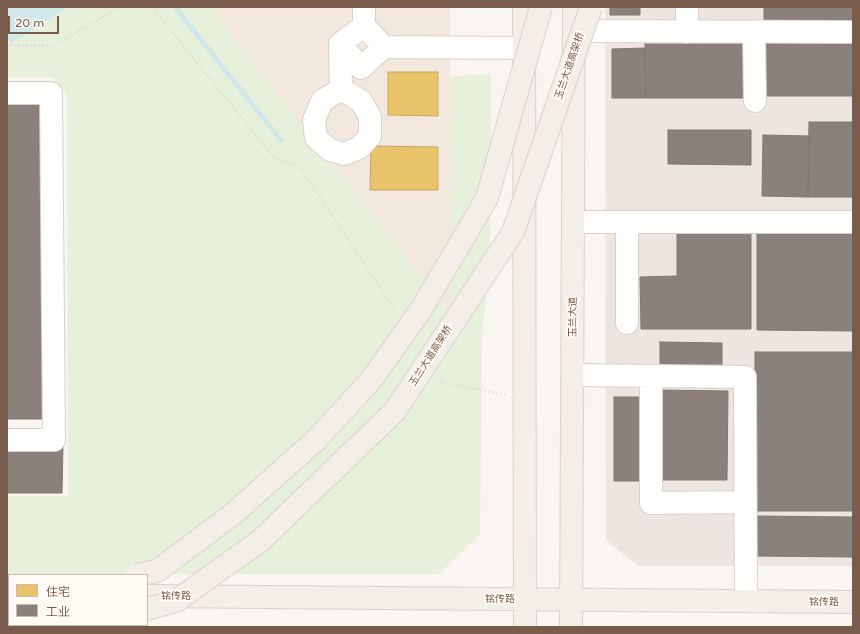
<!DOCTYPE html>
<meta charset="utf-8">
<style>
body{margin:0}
#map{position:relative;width:860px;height:634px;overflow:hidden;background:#f9f5f0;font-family:"Varela Round","Noto Sans SC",sans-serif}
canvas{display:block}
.frame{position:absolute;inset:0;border:8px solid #7a5c4d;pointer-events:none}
.legend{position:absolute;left:8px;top:574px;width:140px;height:52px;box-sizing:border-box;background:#fffaf3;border:1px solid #cabbb1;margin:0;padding:5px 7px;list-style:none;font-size:12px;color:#7a5c4d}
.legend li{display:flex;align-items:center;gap:8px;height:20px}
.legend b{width:20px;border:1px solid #cabbb1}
.scale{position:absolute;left:8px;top:16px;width:51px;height:18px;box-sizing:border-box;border:2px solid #7a5c4d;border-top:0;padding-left:5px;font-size:12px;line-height:14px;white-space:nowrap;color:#7a5c4d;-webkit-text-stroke:3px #fffaf3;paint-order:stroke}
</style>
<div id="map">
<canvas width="860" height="634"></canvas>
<div class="frame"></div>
<ul class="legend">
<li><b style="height:11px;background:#e9c46a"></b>住宅</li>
<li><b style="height:11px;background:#8a817c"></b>工业</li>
</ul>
<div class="scale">20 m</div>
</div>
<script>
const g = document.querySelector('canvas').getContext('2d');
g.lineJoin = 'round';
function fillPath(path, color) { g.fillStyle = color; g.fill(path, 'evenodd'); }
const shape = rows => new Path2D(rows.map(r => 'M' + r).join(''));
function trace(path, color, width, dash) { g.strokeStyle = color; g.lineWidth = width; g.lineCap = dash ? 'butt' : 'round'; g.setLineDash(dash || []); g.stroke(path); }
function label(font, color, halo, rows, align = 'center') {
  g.font = font + ' "Varela Round","Noto Sans SC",sans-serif'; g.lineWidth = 4; g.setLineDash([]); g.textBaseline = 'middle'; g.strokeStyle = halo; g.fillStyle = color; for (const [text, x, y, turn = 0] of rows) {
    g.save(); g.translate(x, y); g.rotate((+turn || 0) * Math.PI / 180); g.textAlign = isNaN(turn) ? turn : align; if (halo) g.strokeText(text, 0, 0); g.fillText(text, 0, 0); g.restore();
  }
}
fillPath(shape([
 [209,7,450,7,451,315]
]), '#f2e8de');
fillPath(shape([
 [605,7,853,7,853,566,638,566,606,540]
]), '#ede5e0');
fillPath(shape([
 [7,7,209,7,451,315,450,76,491,74,490,253,482,336,480,534,439,574,7,574,7,496,68,496,67,95,52,77,7,77]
]), '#e7f0db');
fillPath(shape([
 [7,7,69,7,11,43,7,37]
]), '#d0e8ea');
const homes = shape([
 [388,72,438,72,438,116,388,115,388,72],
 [371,146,438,147,438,190,370,190,371,146]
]);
fillPath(homes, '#e9c46a');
trace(homes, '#c8a561', 1);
const industry = shape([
 [610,7,640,7,640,15,610,15,610,7],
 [764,7,853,7,853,21,764,21,764,7],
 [763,42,853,42,853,96,763,96,763,42],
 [645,44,744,44,744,98,646,98,645,44],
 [645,48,646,98,612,98,612,49,645,48],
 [7,100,43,100,44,419,7,419,7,100],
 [809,122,853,122,853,197,808,197,809,122],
 [668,130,751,130,751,165,668,164,668,130],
 [763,135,809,136,808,197,762,196,763,135],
 [677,233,751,233,751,329,641,329,640,277,677,276,677,233],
 [757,234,853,234,853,331,757,330,757,234],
 [660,342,722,343,722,368,660,367,660,342],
 [755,352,853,352,853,511,755,511,755,352],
 [658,390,728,391,727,480,658,480,658,390],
 [614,397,645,397,646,481,614,481,614,397],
 [7,446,63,446,62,493,7,493,7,446],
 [756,516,853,517,853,557,756,556,756,516]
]);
fillPath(industry, '#8a817c');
trace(industry, '#85766e', 1);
trace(shape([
 [175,7,281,140]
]), '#d0e8ea', 5);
const minor = shape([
 [364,7,364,26,384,47,524,48],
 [687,7,687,32],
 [574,31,853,32],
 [754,32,755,101],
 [340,44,361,68,384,47],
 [341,89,361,101,370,117,370,136,359,148,344,154,330,150,316,138,314,120,322,101,341,89,340,44,364,26],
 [7,93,51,93,54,440,7,440],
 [573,222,853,222],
 [627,323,627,222],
 [573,375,745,377,746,601],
 [651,376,651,503,745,502]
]);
const major = shape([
 [524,7,525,627],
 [147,596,853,602],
 [7,603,9,603],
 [83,627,90,625],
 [571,627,574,7]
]);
trace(minor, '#d7d1cb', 24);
trace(major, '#dad1cc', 24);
trace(shape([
 [152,7,274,158,301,168,396,312],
 [7,45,53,46,120,7],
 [440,378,443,383,506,395]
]), '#dcd5d0', 2.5, [1, 3]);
trace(minor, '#fefefd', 22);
trace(major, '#f3eee8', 22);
const majorBridge = shape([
 [136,575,157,571,233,514,316,440,372,379,422,308,487,198,541,7],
 [147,609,176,601,260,541,395,411,513,232,591,7]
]);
trace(majorBridge, '#dad1cc', 24, []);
trace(majorBridge, '#f3eee8', 22);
label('10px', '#7a5c4d', '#fffaf3', [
 ["玉兰大道高架桥",570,66,-71],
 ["玉兰大道",573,317,-90],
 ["玉兰大道高架桥",431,356,-57],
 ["铭传路",176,596],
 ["铭传路",500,599],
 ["铭传路",824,602]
]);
</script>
